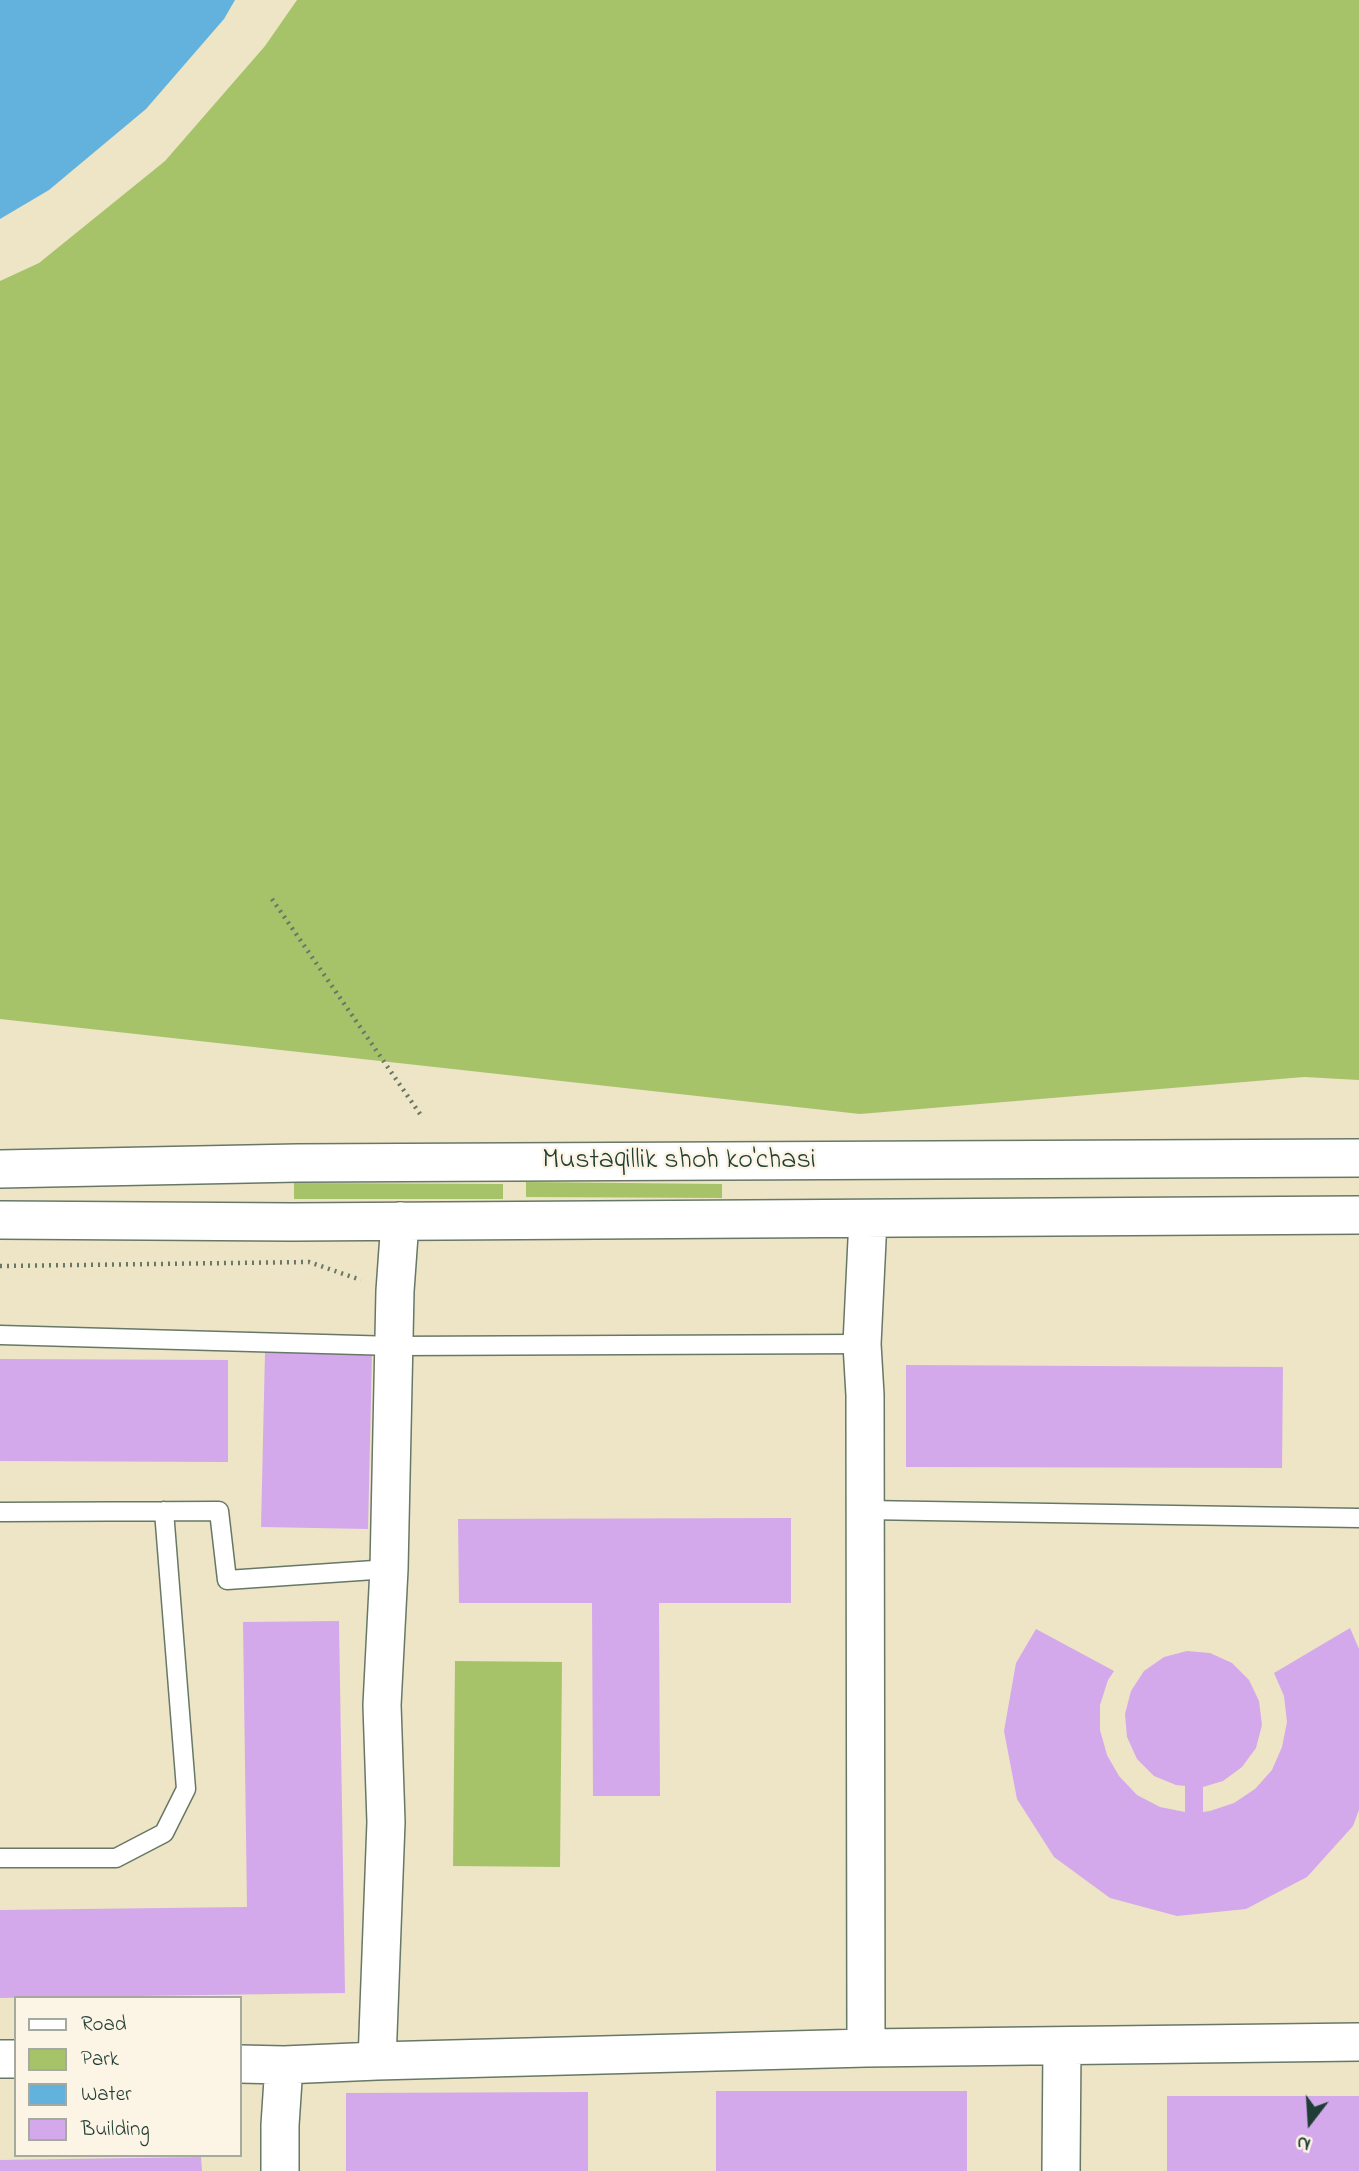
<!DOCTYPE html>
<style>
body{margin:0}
#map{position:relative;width:1359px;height:2171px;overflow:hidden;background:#ede5c5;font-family:"Indie Flower",sans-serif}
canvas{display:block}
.legend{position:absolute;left:14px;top:1996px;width:228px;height:161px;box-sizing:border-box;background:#fcf5e5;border:2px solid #a4ab9e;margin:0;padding:9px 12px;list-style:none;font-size:21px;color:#1f3d34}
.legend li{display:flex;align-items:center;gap:14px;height:35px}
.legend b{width:35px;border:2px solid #a4ab9e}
.north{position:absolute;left:1275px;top:2087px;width:70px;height:70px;-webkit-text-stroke:5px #fcf5e5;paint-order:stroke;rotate:197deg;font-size:19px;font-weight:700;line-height:28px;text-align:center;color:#1f3d34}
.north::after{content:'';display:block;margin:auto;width:24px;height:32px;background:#1f3d34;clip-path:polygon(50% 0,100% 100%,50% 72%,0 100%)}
</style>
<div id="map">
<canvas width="1359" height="2171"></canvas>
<ul class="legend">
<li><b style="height:9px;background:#fff"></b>Road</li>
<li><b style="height:19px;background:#a6c36a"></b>Park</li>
<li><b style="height:19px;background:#62b2dd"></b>Water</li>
<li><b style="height:19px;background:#d3a9eb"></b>Building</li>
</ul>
<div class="north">N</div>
</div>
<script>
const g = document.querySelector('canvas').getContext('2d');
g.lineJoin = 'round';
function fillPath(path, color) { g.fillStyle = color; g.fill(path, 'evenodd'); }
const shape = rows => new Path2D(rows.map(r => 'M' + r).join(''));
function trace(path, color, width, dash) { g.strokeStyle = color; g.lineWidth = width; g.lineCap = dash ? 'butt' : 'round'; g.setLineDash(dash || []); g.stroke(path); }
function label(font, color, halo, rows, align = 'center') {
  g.font = font + ' "Indie Flower",sans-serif'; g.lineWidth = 5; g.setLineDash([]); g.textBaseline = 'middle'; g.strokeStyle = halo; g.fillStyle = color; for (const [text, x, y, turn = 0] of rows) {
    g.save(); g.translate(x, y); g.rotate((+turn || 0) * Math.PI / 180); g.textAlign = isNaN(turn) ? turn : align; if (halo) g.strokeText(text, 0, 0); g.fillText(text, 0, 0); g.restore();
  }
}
fillPath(shape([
 [297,0,1359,0,1359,1080,1304,1077,860,1114,0,1019,0,281,39,263,165,161,265,46],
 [526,1182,722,1184,722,1198,526,1197],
 [294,1183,503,1184,503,1199,294,1199],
 [455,1661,562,1662,560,1867,453,1866]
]), '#a6c36a');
fillPath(shape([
 [0,0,235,0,224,19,146,109,49,190,0,219]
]), '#62b2dd');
fillPath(shape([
 [265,1352,372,1355,368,1529,261,1527],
 [0,1359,228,1360,228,1462,0,1461],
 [906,1365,1283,1367,1282,1468,906,1467],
 [791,1518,791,1603,659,1603,660,1796,593,1796,592,1603,459,1603,458,1519],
 [339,1621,345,1993,0,1998,0,1910,247,1907,243,1622],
 [1350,1628,1359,1649,1359,1810,1353,1826,1307,1877,1246,1909,1177,1916,1110,1898,1054,1857,1017,1799,1004,1731,1016,1663,1036,1629,1114,1671,1108,1680,1100,1705,1100,1730,1107,1755,1119,1776,1137,1795,1160,1807,1185,1812,1185,1786,1176,1785,1154,1776,1137,1759,1127,1737,1125,1714,1131,1691,1144,1671,1164,1657,1187,1651,1210,1653,1232,1663,1249,1680,1259,1701,1262,1725,1256,1748,1242,1767,1223,1781,1203,1787,1203,1812,1210,1811,1234,1803,1255,1789,1272,1770,1282,1747,1287,1722,1284,1696,1274,1673],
 [716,2091,967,2091,967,2171,716,2171],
 [588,2092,588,2171,346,2171,346,2093],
 [1167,2096,1359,2096,1359,2171,1167,2171],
 [201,2157,202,2171,0,2171,0,2160]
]), '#d3a9eb');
const lane = shape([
 [0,1335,395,1346,862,1344],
 [865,1510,1359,1518],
 [0,1512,219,1511,227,1580,389,1569],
 [0,1858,116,1858,164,1833,186,1789,164,1511]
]);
const street = shape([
 [0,1169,297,1163,1359,1158],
 [0,1220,292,1222,1359,1215],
 [866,2048,865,1395,862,1344,868,1219],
 [0,2059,16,2059],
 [377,2061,866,2048,1359,2042],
 [240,2064,284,2065,377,2061,386,1822,382,1705,389,1569,395,1291,400,1221],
 [280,2171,280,2125,284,2065],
 [1061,2171,1062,2046]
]);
trace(lane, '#677867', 21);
trace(street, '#677867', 40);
trace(shape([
 [272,899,420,1114],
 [0,1266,309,1262,361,1280]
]), '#677867', 4.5, [2, 5]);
trace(lane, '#fff', 18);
trace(street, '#fff', 37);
label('28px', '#1f3d34', '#fcf5e5', [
 ["Mustaqillik shoh ko'chasi",679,1162]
]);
</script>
